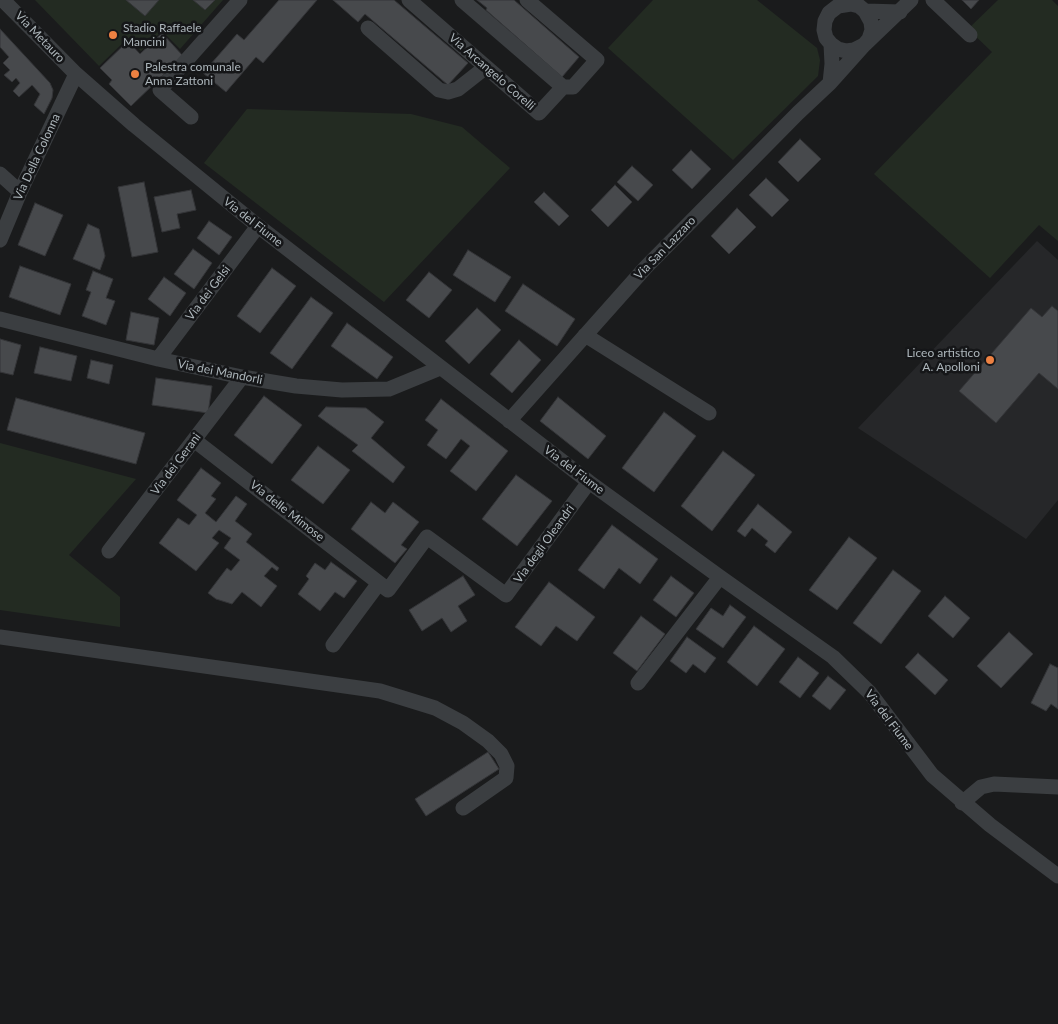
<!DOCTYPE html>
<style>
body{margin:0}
canvas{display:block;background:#1a1b1c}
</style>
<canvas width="1058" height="1024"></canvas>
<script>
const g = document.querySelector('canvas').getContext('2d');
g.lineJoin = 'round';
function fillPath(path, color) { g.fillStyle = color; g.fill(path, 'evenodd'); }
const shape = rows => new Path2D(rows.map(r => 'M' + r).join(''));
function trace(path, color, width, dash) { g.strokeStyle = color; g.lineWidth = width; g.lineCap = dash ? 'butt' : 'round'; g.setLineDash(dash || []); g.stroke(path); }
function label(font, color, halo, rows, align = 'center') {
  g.font = font + ' Lato,sans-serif'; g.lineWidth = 5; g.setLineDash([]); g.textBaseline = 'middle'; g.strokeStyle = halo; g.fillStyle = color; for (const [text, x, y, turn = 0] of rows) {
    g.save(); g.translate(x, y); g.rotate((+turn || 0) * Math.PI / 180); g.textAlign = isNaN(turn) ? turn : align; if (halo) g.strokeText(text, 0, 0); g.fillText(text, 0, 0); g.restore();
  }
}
fillPath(shape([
 [1037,241,1058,260,1058,500,1026,539,858,428]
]), '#262729');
fillPath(shape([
 [35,0,223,0,180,49,162,31,141,51,128,38,99,66],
 [653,0,757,0,817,48,820,60,818,76,733,160,608,48],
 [998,0,1052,0,1058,6,1058,241,1039,225,990,278,874,174,992,52,968,29],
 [247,109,411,114,462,127,510,168,384,302,204,163],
 [0,443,136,479,69,555,120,597,120,627,0,610]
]), '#232b22');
const building = shape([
 [126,0,159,0,145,16,126,0],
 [193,0,215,0,205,10,193,0],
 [279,0,317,0,263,63,256,57,226,92,203,73,237,34,244,40,279,0],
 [333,0,394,0,468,63,448,85,365,14,358,22,333,0],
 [477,0,514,0,579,57,562,77,486,10,487,8,477,0],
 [962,0,979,0,971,9,962,0],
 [0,29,50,83,53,90,52,98,44,114,34,105,40,94,32,85,19,97,13,91,20,83,16,78,12,82,4,75,10,70,3,63,9,57,0,47,0,29],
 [162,33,183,56,131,106,109,84,112,80,100,68,128,41,140,54,162,33],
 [800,139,821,159,798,182,778,162,800,139],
 [691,150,711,169,692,189,672,170,691,150],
 [632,166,653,185,638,201,617,182,632,166],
 [766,178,789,200,772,217,749,195,766,178],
 [144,182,158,252,132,257,118,187,144,182],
 [615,185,632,202,608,227,591,210,615,185],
 [191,190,196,210,177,214,180,228,162,232,154,197,191,190],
 [544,192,569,216,559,226,534,202,544,192],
 [35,203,63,215,45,256,18,245,35,203],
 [737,208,756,227,729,254,711,236,737,208],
 [209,221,232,237,219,255,197,238,209,221],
 [88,224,99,229,105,256,100,270,73,259,88,224],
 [193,249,212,263,194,289,174,274,193,249],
 [468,250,511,277,495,302,453,275,468,250],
 [20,266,71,284,60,315,9,297,20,266],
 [272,268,296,286,260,333,237,316,272,268],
 [93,271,113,279,106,298,115,301,106,325,82,316,91,292,86,290,93,271],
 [429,272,452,290,429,318,406,300,429,272],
 [164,277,186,293,170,316,148,299,164,277],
 [523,284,575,319,557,346,505,311,523,284],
 [311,297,333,313,292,369,270,353,311,297],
 [1052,306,1058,311,1058,389,1039,373,996,423,959,391,1031,308,1042,317,1052,306],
 [477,308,501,330,469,364,445,341,477,308],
 [131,312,159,318,154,345,126,340,131,312],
 [347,323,393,357,377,379,331,346,347,323],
 [0,339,21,345,13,375,0,372,0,339],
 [519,340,541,360,512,393,490,374,519,340],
 [40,347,77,356,71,381,34,373,40,347],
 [91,360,113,365,109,384,87,378,91,360],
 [156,378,212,386,208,413,152,405,156,378],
 [264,396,302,425,272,464,234,435,264,396],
 [558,397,606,436,588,459,540,421,558,397],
 [16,398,145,433,136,464,7,430,16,398],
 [441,399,508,451,476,491,450,471,470,446,461,439,446,459,427,445,438,430,425,420,441,399],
 [326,407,366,408,384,422,371,438,405,467,393,483,352,451,358,445,318,416,326,407],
 [664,412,696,436,654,492,622,468,664,412],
 [318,446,350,470,323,504,291,480,318,446],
 [723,451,755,475,712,531,681,506,723,451],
 [201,468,221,483,211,496,216,499,205,513,216,522,236,496,247,504,235,521,252,534,246,542,279,568,277,571,272,567,264,576,277,586,261,607,242,592,232,604,216,599,208,593,227,568,231,571,240,560,224,548,231,538,219,530,212,538,219,543,196,571,159,543,178,518,189,525,197,515,177,500,201,468],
 [516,475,552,501,517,546,482,519,516,475],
 [371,502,385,513,393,502,419,522,401,545,407,549,395,563,351,529,371,502],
 [758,504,792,532,775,553,765,545,768,541,752,528,745,537,737,531,758,504],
 [612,525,658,559,640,584,619,568,604,589,578,570,612,525],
 [849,537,877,558,837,610,809,590,849,537],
 [331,562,357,581,344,598,335,592,320,611,298,594,309,579,306,576,315,563,325,570,331,562],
 [893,570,921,591,881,644,853,623,893,570],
 [463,576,475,595,458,606,467,621,451,632,442,618,422,631,409,610,463,576],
 [671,576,694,593,676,617,653,600,671,576],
 [549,582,595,617,577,641,556,626,541,646,515,627,549,582],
 [945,596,970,618,953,638,928,616,945,596],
 [730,605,746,617,723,648,696,629,711,608,723,616,730,605],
 [641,616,665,634,637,671,613,653,641,616],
 [754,626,785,649,757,686,727,662,754,626],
 [1009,632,1033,654,1001,688,977,666,1009,632],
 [687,637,716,658,705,673,693,664,686,673,670,661,687,637],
 [918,653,948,680,935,695,905,667,918,653],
 [798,657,819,673,800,698,779,682,798,657],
 [1050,664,1058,668,1058,709,1051,704,1046,711,1031,703,1050,664],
 [828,676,846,690,830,710,812,696,828,676],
 [488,752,499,769,426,816,415,799,488,752]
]);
fillPath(building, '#47494c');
trace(building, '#343538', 1);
trace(shape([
 [3,0,76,74,134,125,258,226,589,482,720,577,833,657,870,693,932,775,990,825,1058,876],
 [409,0,539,113,563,87],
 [462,0,563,87],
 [527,0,597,60,573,87,563,87],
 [933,0,970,35],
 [865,11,871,22,872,30,869,39,864,45,854,50,846,51,838,49,831,44,826,38,824,30,825,21,829,13,838,6,851,4,859,6,865,11,900,12],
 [368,28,439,90,448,92,458,89,486,67],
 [830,83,832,64,831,44],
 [191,117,160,90,240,0],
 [0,174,20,192],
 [0,240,20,192,76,74],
 [0,319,158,359,242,377,296,386,342,390,389,389,440,368],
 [585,335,709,413],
 [158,359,258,226],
 [509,421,646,267,798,113,830,83,864,45,911,0],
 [194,440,379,583],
 [109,551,242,377],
 [0,637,380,691,435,708,463,723,488,741,501,754,507,766,506,778,463,808],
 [333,645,379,583,388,590,427,537,506,595,589,482],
 [638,683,720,577],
 [962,803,981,787,994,784,1058,787]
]), '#3b3e41', 15);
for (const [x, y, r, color] of [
 [113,35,5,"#ed8142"],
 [135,74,5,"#ed8142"],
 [990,360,5,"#ed8142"]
]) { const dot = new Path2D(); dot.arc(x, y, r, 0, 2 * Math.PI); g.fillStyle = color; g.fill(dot); trace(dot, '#151618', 2); }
label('12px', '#adb6bb', '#151618', [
 ["Stadio Raffaele",123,28],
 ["Mancini",123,42],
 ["Palestra comunale",145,67],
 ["Anna Zattoni",145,81],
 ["Liceo artistico",980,353,"right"],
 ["A. Apolloni",980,367,"right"]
], 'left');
label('12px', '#adb6bb', '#151618', [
 ["Via Metauro",40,37,46],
 ["Via Arcangelo Corelli",492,72,41],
 ["Via Della Colonna",37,157,-65],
 ["Via del Fiume",253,222,38],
 ["Via San Lazzaro",665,248,-46],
 ["Via dei Gelsi",208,293,-53],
 ["Via dei Mandorli",220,372,11],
 ["Via dei Gerani",176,464,-53],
 ["Via del Fiume",574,470,37],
 ["Via delle Mimose",287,511,38],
 ["Via degli Oleandri",544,544,-54],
 ["Via del Fiume",889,720,53]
]);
</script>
